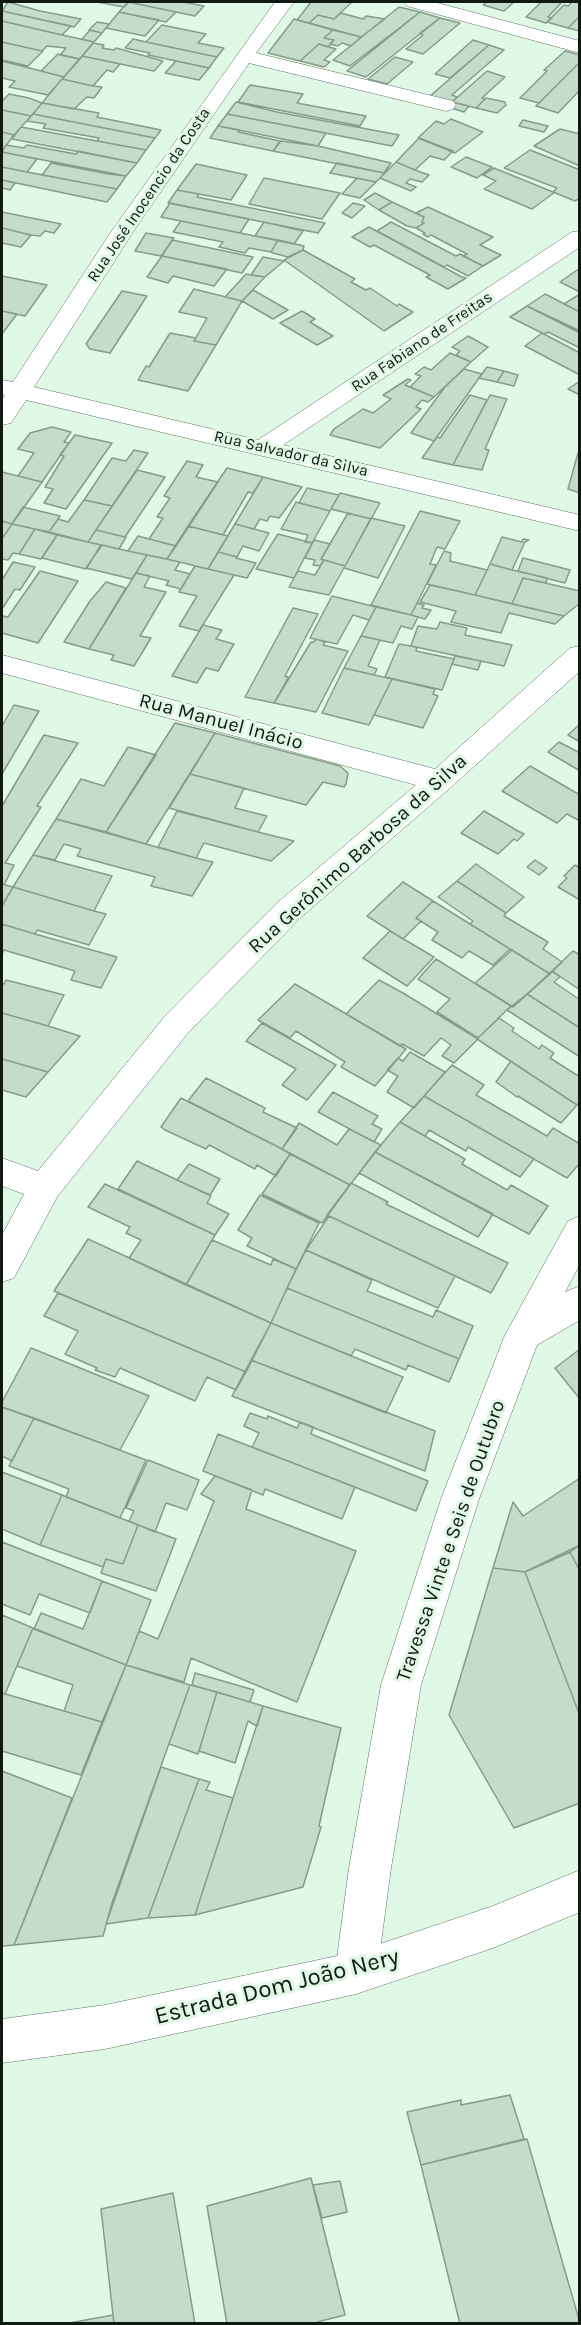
<!DOCTYPE html>
<meta charset="utf-8">
<style>
body{margin:0}
#map{position:relative;width:581px;height:2325px;overflow:hidden;background:#e0f8e6;font-family:Karla,sans-serif}
canvas{display:block}
.frame{position:absolute;inset:0;border:3px solid #111913;pointer-events:none}
</style>
<div id="map">
<canvas width="581" height="2325"></canvas>
<div class="frame"></div>
</div>
<script>
const g = document.querySelector('canvas').getContext('2d');
g.lineJoin = 'round';
function fillPath(path, color) { g.fillStyle = color; g.fill(path, 'evenodd'); }
const shape = rows => new Path2D(rows.map(r => 'M' + r).join(''));
function trace(path, color, width, dash) { g.strokeStyle = color; g.lineWidth = width; g.lineCap = dash ? 'butt' : 'round'; g.setLineDash(dash || []); g.stroke(path); }
function label(font, color, halo, rows, align = 'center') {
  g.font = font + ' Karla,sans-serif'; g.lineWidth = 6; g.setLineDash([]); g.textBaseline = 'middle'; g.strokeStyle = halo; g.fillStyle = color; for (const [text, x, y, turn = 0] of rows) {
    g.save(); g.translate(x, y); g.rotate((+turn || 0) * Math.PI / 180); g.textAlign = isNaN(turn) ? turn : align; if (halo) g.strokeText(text, 0, 0); g.fillText(text, 0, 0); g.restore();
  }
}
const building = shape([
 [8,2,40,11,81,19,74,27,2,11,8,2],
 [97,2,129,2,124,7,97,2],
 [128,2,176,12,166,22,119,12,128,2],
 [128,2,183,2,204,6,195,16,128,2],
 [311,2,352,2,334,19,318,15,309,23,297,20,311,2],
 [487,2,514,2,504,11,483,5,487,2],
 [541,2,562,2,548,17,552,18,546,23,526,17,541,2],
 [572,2,580,2,580,16,568,28,547,22,564,5,568,6,572,2],
 [399,7,420,12,350,66,333,60,399,7],
 [2,11,71,26,62,35,2,21,2,11],
 [119,12,159,20,145,36,106,28,119,12],
 [420,12,440,18,366,77,347,71,420,12],
 [341,13,363,19,366,16,385,19,361,37,309,23,318,15,334,19,341,13],
 [580,16,580,31,568,28,580,16],
 [440,18,460,23,423,54,406,49,423,35,420,33,440,18],
 [294,19,333,30,324,38,334,40,328,47,319,44,300,61,268,53,294,19],
 [2,21,62,35,94,42,80,59,60,55,66,48,47,46,42,51,2,42,2,21],
 [97,22,109,24,102,33,89,30,97,22],
 [162,25,206,34,198,43,224,48,217,57,146,42,162,25],
 [90,30,102,33,94,42,82,39,90,30],
 [333,30,361,37,351,46,342,43,338,46,330,44,334,40,324,38,333,30],
 [133,39,146,42,217,57,209,68,148,55,150,53,125,48,133,39],
 [473,40,489,45,450,78,435,74,473,40],
 [2,42,42,51,43,51,28,66,2,60,2,42],
 [93,43,104,45,102,48,114,50,116,48,163,61,154,71,82,56,93,43],
 [319,44,336,49,324,60,330,62,324,67,300,61,319,44],
 [489,45,504,50,452,95,457,97,452,102,430,96,489,45],
 [565,51,580,55,580,62,539,103,520,98,547,71,544,70,565,51],
 [58,54,80,59,64,77,41,71,58,54],
 [82,56,120,64,113,72,107,70,93,86,62,79,82,56],
 [395,57,413,62,387,84,368,79,395,57],
 [2,61,41,71,64,77,48,95,9,87,15,81,2,78,2,61],
 [176,61,209,68,199,80,165,73,176,61],
 [580,62,580,90,558,113,536,106,580,62],
 [487,71,505,77,482,98,485,99,476,108,452,102,487,71],
 [62,79,93,86,102,87,94,98,87,97,74,109,42,103,62,79],
 [250,85,303,94,297,103,366,116,360,126,238,102,250,85],
 [9,94,29,98,42,103,31,116,2,110,2,101,9,94],
 [486,98,505,102,506,105,497,113,476,108,486,98],
 [236,102,277,112,399,135,392,146,227,114,236,102],
 [452,102,469,106,464,112,448,107,452,102],
 [42,103,99,113,97,117,161,130,155,138,33,114,42,103],
 [2,110,31,116,14,135,2,132,2,110],
 [33,114,155,138,146,150,97,141,99,138,43,128,46,124,27,121,33,114],
 [227,114,326,133,318,146,218,126,227,114],
 [451,119,483,132,455,153,418,138,436,121,444,124,451,119],
 [523,120,548,126,544,132,519,126,523,120],
 [218,126,240,130,238,132,280,141,273,151,210,138,218,126],
 [21,127,97,141,146,150,137,163,12,139,21,127],
 [560,129,580,134,580,166,534,146,560,129],
 [2,132,14,135,2,151,2,132],
 [419,138,453,151,444,160,430,156,415,170,396,162,419,138],
 [281,141,318,146,391,163,384,173,273,151,281,141],
 [6,145,24,148,27,145,76,154,78,151,137,163,126,176,2,152,6,145],
 [530,150,580,170,580,198,575,201,553,192,557,188,504,168,530,150],
 [2,152,37,159,27,172,2,167,2,152],
 [466,157,492,167,477,178,451,167,466,157],
 [396,162,415,170,429,175,422,182,410,179,406,183,416,187,411,191,380,178,396,162],
 [51,163,109,174,126,176,117,189,42,175,51,163],
 [337,163,384,173,385,173,376,182,330,173,337,163],
 [196,164,247,175,231,200,177,190,196,164],
 [2,167,27,172,117,189,107,202,2,180,2,167],
 [494,168,553,192,555,192,532,209,484,189,496,181,483,175,494,168],
 [264,178,340,193,322,219,249,204,264,178],
 [357,178,376,182,360,198,342,194,357,178],
 [2,180,15,183,10,190,2,188,2,180],
 [177,190,199,194,197,197,325,223,318,233,168,203,177,190],
 [375,193,392,202,379,210,364,200,375,193],
 [392,202,424,217,422,222,424,223,416,228,407,226,379,210,392,202],
 [170,203,249,219,240,233,161,217,170,203],
 [353,203,365,206,352,218,342,213,353,203],
 [428,207,493,237,480,245,501,255,483,266,463,256,467,254,431,235,428,237,423,234,425,233,416,228,424,223,422,222,424,217,416,213,428,207],
 [2,212,61,224,54,233,45,231,40,236,31,235,2,228,2,212],
 [181,221,255,236,278,240,271,252,249,248,245,253,219,247,223,242,173,232,181,221],
 [264,222,303,231,294,244,255,236,264,222],
 [391,222,456,256,460,254,483,266,468,276,447,265,444,267,377,231,391,222],
 [369,227,462,277,466,278,448,289,426,277,430,275,374,245,370,247,352,237,369,227],
 [2,228,31,235,21,247,2,243,2,228],
 [146,233,174,238,161,256,135,251,146,233],
 [172,240,253,257,242,273,162,256,172,240],
 [278,240,304,246,303,250,288,257,273,253,271,252,278,240],
 [303,250,355,279,351,282,366,290,370,288,397,306,399,304,413,312,384,331,284,260,303,250],
 [162,256,227,269,214,286,173,276,168,283,147,277,162,256],
 [263,257,284,261,265,277,251,275,263,257],
 [577,270,580,272,580,292,560,282,577,270],
 [246,274,265,277,242,301,225,297,246,274],
 [2,276,47,285,25,316,2,311,2,276],
 [194,289,242,301,216,345,194,341,207,318,179,312,194,289],
 [253,290,288,310,273,319,242,301,253,290],
 [122,291,147,296,110,353,90,349,86,344,122,291],
 [545,294,580,312,580,331,527,306,545,294],
 [580,294,580,312,564,304,580,294],
 [527,306,580,333,580,348,548,332,544,334,510,317,527,306],
 [2,311,17,314,2,334,2,311],
 [302,311,315,319,310,322,333,336,317,345,280,323,302,311],
 [170,333,196,338,194,341,216,345,188,391,138,380,146,366,149,367,170,333],
 [542,333,580,353,580,375,525,346,542,333],
 [468,336,488,347,471,362,456,355,460,351,452,347,468,336],
 [450,353,471,362,434,397,410,387,421,376,415,374,424,367,431,370,450,353],
 [487,367,504,371,497,382,479,378,487,367],
 [464,369,482,374,434,441,411,433,445,387,464,369],
 [504,371,518,375,514,386,497,382,504,371],
 [408,379,411,380,405,385,434,397,428,402,422,400,416,407,421,409,380,448,330,435,334,429,363,409,373,413,391,399,383,395,408,379],
 [580,381,580,395,568,389,580,381],
 [470,395,487,400,453,465,422,458,437,437,440,438,470,395],
 [490,395,507,399,485,449,489,450,482,470,453,465,490,395],
 [52,427,71,432,64,442,69,443,42,482,18,476,34,453,18,449,30,433,52,427],
 [75,435,112,443,66,509,44,503,53,489,45,487,64,456,60,455,75,435],
 [134,450,148,453,112,506,84,500,112,458,126,461,134,450],
 [578,453,580,454,580,493,568,489,578,453],
 [187,461,203,465,196,477,218,482,176,546,149,539,163,518,157,517,170,498,164,496,187,461],
 [227,468,263,477,253,493,248,492,223,535,188,526,227,468],
 [137,470,165,477,125,537,96,530,137,470],
 [2,472,42,482,12,524,2,521,2,472],
 [263,477,302,487,279,518,270,516,267,521,260,519,254,529,235,524,263,477],
 [307,488,339,495,330,511,299,503,307,488],
 [340,493,380,503,371,519,331,509,340,493],
 [84,500,112,506,88,542,49,532,58,519,68,522,84,500],
 [296,502,330,511,312,543,305,542,308,535,281,529,296,502],
 [23,507,60,516,49,532,12,524,23,507],
 [420,511,460,521,445,549,437,547,430,564,436,565,411,615,371,605,420,511],
 [348,513,371,519,345,566,321,559,348,513],
 [371,518,405,526,378,578,344,568,371,518],
 [2,521,12,524,2,539,2,521],
 [12,524,35,529,19,554,13,553,8,560,2,559,2,539,12,524],
 [235,524,269,533,259,551,243,546,237,557,218,552,235,524],
 [188,526,228,536,208,569,167,559,188,526],
 [35,529,57,535,41,559,19,554,35,529],
 [96,530,125,537,126,537,119,549,88,542,96,530],
 [278,534,312,543,294,578,256,569,278,534],
 [57,535,88,542,101,545,86,569,42,558,57,535],
 [138,536,149,539,176,546,167,559,128,551,138,536],
 [502,537,522,542,523,539,529,540,525,542,512,570,490,564,502,537],
 [314,540,330,544,321,559,324,560,320,566,313,565,315,560,305,558,314,540],
 [102,545,128,551,147,555,132,579,86,568,102,545],
 [444,551,451,553,450,561,487,570,475,595,427,584,444,551],
 [218,552,237,557,236,558,256,563,247,578,208,569,218,552],
 [147,555,180,562,175,570,190,574,181,589,166,585,169,581,136,573,147,555],
 [523,558,570,570,565,583,518,571,523,558],
 [324,560,345,566,329,595,289,587,298,571,315,575,324,560],
 [13,562,35,567,20,590,15,589,2,609,2,580,13,562],
 [490,564,512,570,547,578,546,583,523,578,512,604,475,595,490,564],
 [195,566,234,575,199,631,179,626,197,596,179,592,195,566],
 [40,571,78,581,38,643,2,633,2,619,3,616,8,617,40,571],
 [136,573,150,576,144,587,166,592,140,636,151,638,134,666,111,660,114,655,89,649,136,573],
 [523,578,580,591,580,603,564,616,512,604,523,578],
 [106,582,126,588,89,649,64,642,90,601,106,582],
 [430,585,475,595,564,616,555,624,509,613,501,633,451,622,456,611,420,602,430,585],
 [332,596,376,607,369,620,353,615,337,644,310,638,332,596],
 [417,603,424,605,422,608,431,610,425,619,411,615,417,603],
 [376,607,411,615,418,617,412,629,401,626,393,643,361,636,376,607],
 [293,608,318,614,285,676,288,677,285,684,274,703,245,697,293,608],
 [440,622,467,628,465,635,512,645,504,666,411,646,418,626,437,629,440,622],
 [203,625,222,630,216,639,234,644,218,671,206,668,197,683,172,676,203,625],
 [361,636,380,640,368,666,377,669,374,675,344,668,361,636],
 [316,639,325,642,323,645,348,651,316,712,274,703,311,642,314,642,316,639],
 [399,644,417,647,416,651,454,659,442,690,385,677,399,644],
 [455,656,481,661,478,670,452,664,455,656],
 [344,668,392,679,369,725,322,713,344,668],
 [392,679,435,689,433,694,438,696,423,728,374,715,392,679],
 [14,705,39,711,2,774,2,726,14,705],
 [175,723,215,733,146,844,106,832,175,723],
 [580,724,580,742,568,735,580,724],
 [215,733,340,766,348,773,346,784,344,787,323,782,306,805,190,774,215,733],
 [44,735,78,743,37,806,41,807,5,863,14,865,4,885,2,884,2,806,44,735],
 [559,742,580,753,580,771,548,752,559,742],
 [128,747,156,755,106,832,56,819,81,779,104,786,128,747],
 [530,766,580,795,580,821,567,814,557,823,502,791,530,766],
 [190,774,244,788,235,808,267,816,258,832,169,808,190,774],
 [177,811,258,832,294,841,271,861,204,843,196,858,158,847,177,811],
 [484,811,518,831,524,834,517,841,514,839,498,854,461,833,484,811],
 [56,819,196,858,213,862,192,896,151,886,155,877,77,856,81,849,64,844,55,860,33,855,56,819],
 [33,855,112,876,94,911,13,887,33,855],
 [535,860,547,868,539,875,527,867,535,860],
 [476,864,524,897,506,913,457,881,476,864],
 [575,865,580,868,580,900,558,887,567,878,564,876,575,865],
 [457,881,506,913,504,916,548,942,543,949,562,962,550,974,470,924,473,921,438,897,457,881],
 [403,882,433,901,416,918,421,921,403,939,367,916,403,882],
 [2,884,13,887,2,906,2,884],
 [13,887,94,911,106,914,89,945,37,930,35,934,2,924,2,906,13,887],
 [433,901,470,924,510,949,493,965,469,951,462,958,432,940,438,932,416,918,433,901],
 [2,924,35,934,117,957,101,988,71,980,75,971,4,950,2,954,2,924],
 [390,931,434,957,407,986,363,958,390,931],
 [512,950,550,974,513,1007,475,983,512,950],
 [573,951,580,955,580,987,577,988,552,971,573,951],
 [436,959,511,1006,478,1038,437,1012,450,999,418,979,436,959],
 [552,971,560,977,554,982,580,1000,580,1028,527,994,552,971],
 [6,980,64,995,48,1026,2,1013,2,983,4,984,6,980],
 [379,980,403,993,478,1039,454,1063,442,1056,451,1045,441,1038,424,1056,402,1044,400,1046,346,1014,379,980],
 [295,984,406,1049,375,1086,341,1067,345,1062,296,1031,290,1038,258,1020,295,984],
 [527,994,580,1028,580,1057,507,1010,527,994],
 [2,1013,48,1026,80,1036,48,1072,2,1059,2,1013],
 [499,1018,514,1028,512,1031,539,1049,542,1045,554,1053,550,1058,580,1077,580,1102,577,1105,477,1039,499,1018],
 [262,1023,336,1065,307,1100,282,1085,296,1069,246,1041,262,1023],
 [410,1052,445,1072,414,1108,387,1092,398,1076,387,1070,398,1058,403,1061,410,1052],
 [2,1059,48,1072,26,1097,2,1090,2,1059],
 [511,1061,577,1105,561,1123,518,1096,517,1097,496,1082,511,1061],
 [452,1065,484,1085,476,1095,547,1136,553,1128,580,1144,580,1163,567,1178,424,1096,452,1065],
 [206,1078,265,1108,263,1112,297,1128,282,1149,188,1101,206,1078],
 [333,1092,378,1116,372,1124,382,1129,374,1142,318,1112,333,1092],
 [424,1096,534,1159,520,1177,468,1147,466,1151,429,1130,425,1136,400,1122,424,1096],
 [181,1098,282,1149,290,1154,276,1176,257,1165,255,1169,209,1145,206,1149,165,1130,161,1127,181,1098],
 [400,1122,465,1159,462,1164,507,1190,511,1185,548,1206,529,1234,375,1152,400,1122],
 [299,1123,337,1145,349,1129,381,1145,350,1185,282,1149,299,1123],
 [375,1152,493,1214,478,1237,359,1173,375,1152],
 [290,1154,350,1185,322,1223,262,1194,290,1154],
 [137,1161,211,1196,207,1203,229,1214,215,1235,118,1189,137,1161],
 [189,1164,220,1179,210,1195,177,1180,189,1164],
 [351,1183,388,1202,386,1204,508,1263,491,1293,327,1215,351,1183],
 [105,1184,215,1235,186,1285,129,1258,141,1240,126,1233,130,1227,88,1207,105,1184],
 [260,1195,319,1223,296,1269,247,1246,252,1238,238,1230,260,1195],
 [329,1216,455,1276,438,1308,306,1250,329,1216],
 [88,1239,271,1323,246,1372,54,1291,88,1239],
 [212,1240,271,1265,273,1259,296,1269,271,1323,186,1285,212,1240],
 [306,1250,372,1280,367,1291,433,1317,436,1310,473,1326,459,1359,287,1288,306,1250],
 [287,1288,459,1359,449,1382,408,1365,406,1370,355,1349,351,1356,271,1323,287,1288],
 [58,1293,246,1372,236,1390,207,1377,195,1401,120,1368,115,1377,95,1370,97,1368,65,1354,78,1331,44,1316,58,1293],
 [271,1323,403,1377,386,1413,251,1360,271,1323],
 [31,1348,149,1396,120,1450,2,1407,2,1402,31,1348],
 [580,1349,580,1399,555,1368,580,1349],
 [251,1360,435,1431,425,1471,232,1396,251,1360],
 [2,1407,34,1418,12,1461,2,1456,2,1407],
 [250,1413,267,1419,268,1416,297,1428,300,1422,313,1427,311,1434,428,1481,416,1511,252,1447,259,1433,244,1426,250,1413],
 [34,1418,146,1460,120,1518,66,1497,69,1489,9,1466,34,1418],
 [218,1434,355,1487,342,1519,265,1489,263,1495,203,1471,218,1434],
 [148,1460,199,1480,187,1510,166,1503,155,1532,129,1521,134,1511,126,1508,148,1460],
 [2,1472,62,1495,40,1545,2,1529,2,1472],
 [215,1476,252,1490,246,1509,356,1551,297,1702,191,1658,184,1682,126,1665,139,1631,158,1639,214,1501,201,1494,215,1476],
 [580,1478,580,1545,525,1572,493,1568,513,1502,523,1516,580,1478],
 [62,1495,138,1525,123,1564,106,1559,103,1567,40,1545,62,1495],
 [138,1525,176,1539,156,1591,101,1573,106,1559,123,1564,138,1525],
 [2,1542,102,1581,90,1613,39,1594,30,1615,2,1604,2,1542],
 [580,1545,580,1571,570,1552,580,1545],
 [570,1552,580,1571,580,1716,525,1572,570,1552],
 [493,1568,525,1572,580,1716,580,1803,514,1828,449,1715,493,1568],
 [102,1581,151,1600,126,1665,34,1629,41,1613,83,1629,102,1581],
 [2,1615,33,1628,5,1694,2,1693,2,1615],
 [33,1628,126,1665,102,1722,64,1711,73,1685,17,1666,33,1628],
 [126,1665,190,1685,112,1903,103,1936,14,1945,126,1665],
 [195,1673,254,1690,250,1702,192,1685,195,1673],
 [190,1685,217,1692,198,1754,169,1744,190,1685],
 [217,1692,263,1706,257,1726,248,1721,235,1763,199,1751,217,1692],
 [2,1693,102,1722,81,1775,2,1751,2,1693],
 [263,1706,341,1728,319,1826,321,1827,303,1887,195,1915,263,1706],
 [161,1767,199,1779,148,1918,106,1924,161,1767],
 [2,1771,72,1798,14,1945,2,1946,2,1771],
 [199,1779,210,1782,206,1790,233,1798,195,1915,148,1918,199,1779],
 [510,2095,524,2139,421,2165,407,2112,461,2100,461,2105,510,2095],
 [527,2139,580,2323,460,2324,421,2165,527,2139],
 [311,2178,345,2315,317,2322,317,2324,227,2324,207,2206,311,2178],
 [340,2181,347,2212,322,2218,313,2185,340,2181],
 [173,2193,195,2324,114,2324,101,2209,173,2193],
 [113,2315,114,2324,64,2324,113,2315]
]);
fillPath(building, '#c5dccb');
trace(building, '#869c8b', 1.5);
const street = shape([
 [275,2,294,2,256,53,453,101,456,105,453,109,446,111,249,63,133,232,34,387,258,440,572,232,580,231,580,247,283,445,580,515,580,531,26,400,11,423,2,425,2,400,5,395,2,394,2,380,13,382,111,232,275,2],
 [404,2,434,2,580,41,580,53,407,6,404,2],
 [580,646,580,671,450,788,299,919,188,1033,57,1197,14,1278,2,1282,2,1235,24,1194,2,1186,2,1158,38,1171,166,1015,277,903,416,785,2,673,2,655,435,769,570,648,580,646],
 [580,1216,580,1264,565,1292,580,1286,580,1320,537,1345,479,1499,421,1685,391,1868,377,1973,371,1988,356,1994,341,1988,335,1973,349,1868,381,1685,441,1499,505,1335,568,1221,580,1216]
]);
const primary = shape([
 [580,1870,580,1912,493,1948,356,1994,105,2049,2,2063,2,2019,105,2005,356,1952,493,1906,580,1870]
]);
trace(street, '#5d7162', 1);
trace(primary, '#5d7162', 1);
fillPath(street, '#fff');
fillPath(primary, '#fff');
label('16px', '#111913', '#e0f8e6', [
 ["Rua José Inocencio da Costa",149,195,-56],
 ["Rua Fabiano de Freitas",422,342,-34],
 ["Rua Salvador da Silva",291,454,13]
]);
label('20px', '#111913', '#e0f8e6', [
 ["Rua Manuel Inácio",221,722,15],
 ["Rua Gerônimo Barbosa da Silva",358,854,-42],
 ["Travessa Vinte e Seis de Outubro",451,1541,-71]
]);
label('24px', '#111913', '#e0f8e6', [
 ["Estrada Dom João Nery",277,1987,-14]
]);
</script>
